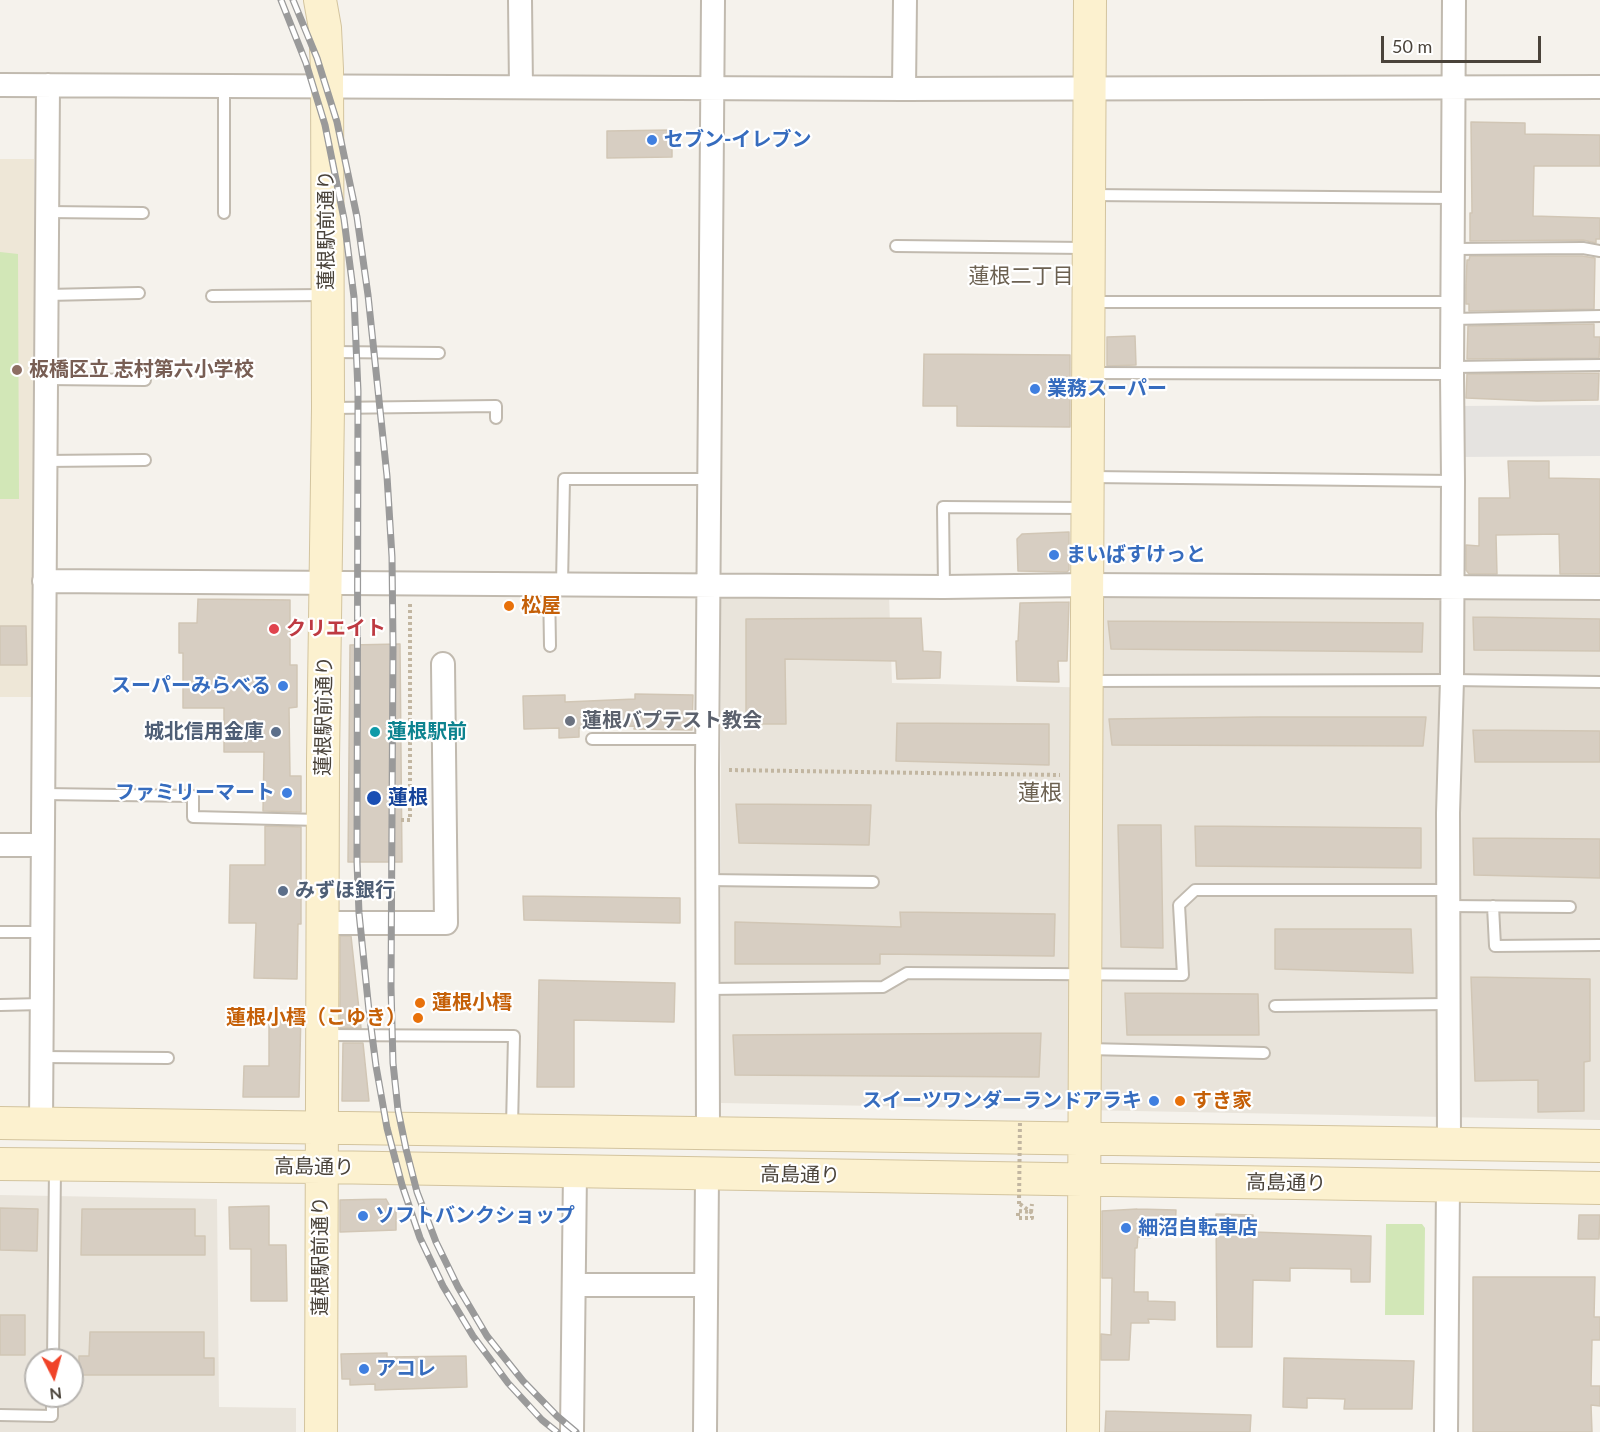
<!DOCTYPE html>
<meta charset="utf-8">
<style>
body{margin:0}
#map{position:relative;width:1600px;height:1432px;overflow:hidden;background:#f5f2ec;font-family:Lato,sans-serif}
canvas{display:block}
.north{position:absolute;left:24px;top:1348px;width:60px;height:60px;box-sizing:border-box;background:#fff;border:2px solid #b7b4b0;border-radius:50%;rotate:174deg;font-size:16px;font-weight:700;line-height:24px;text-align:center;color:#4a433a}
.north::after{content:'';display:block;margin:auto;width:21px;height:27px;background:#f04328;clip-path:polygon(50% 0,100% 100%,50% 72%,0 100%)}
.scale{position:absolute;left:1381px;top:36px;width:160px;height:27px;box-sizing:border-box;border:3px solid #4a433a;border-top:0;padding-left:8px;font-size:18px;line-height:21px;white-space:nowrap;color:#4a433a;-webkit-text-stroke:4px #fff;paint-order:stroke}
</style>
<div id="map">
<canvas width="1600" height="1432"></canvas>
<div class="north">N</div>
<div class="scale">50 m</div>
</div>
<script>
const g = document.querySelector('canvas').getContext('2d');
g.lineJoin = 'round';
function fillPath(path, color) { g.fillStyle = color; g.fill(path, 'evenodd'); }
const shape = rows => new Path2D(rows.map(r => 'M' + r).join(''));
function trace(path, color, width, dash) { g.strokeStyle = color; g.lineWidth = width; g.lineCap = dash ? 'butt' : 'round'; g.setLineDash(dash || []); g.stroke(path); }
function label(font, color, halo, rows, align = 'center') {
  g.font = font + ' Lato,"Noto Sans JP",sans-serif'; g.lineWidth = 4.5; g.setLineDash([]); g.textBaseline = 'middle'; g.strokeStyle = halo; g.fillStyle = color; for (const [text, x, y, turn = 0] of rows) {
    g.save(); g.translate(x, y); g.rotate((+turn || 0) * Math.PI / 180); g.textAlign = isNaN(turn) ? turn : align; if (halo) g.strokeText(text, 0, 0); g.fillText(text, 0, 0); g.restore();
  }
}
fillPath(shape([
 [721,594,889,595,892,683,1104,688,1102,595,1600,601,1600,1120,721,1103],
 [0,1195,217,1199,219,1407,296,1408,296,1432,0,1432],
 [36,1360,72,1360,72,1396,36,1396]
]), '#e9e4db');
fillPath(shape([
 [0,159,34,159,34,697,0,697]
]), '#eee7d7');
fillPath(shape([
 [0,252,18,254,19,499,0,499],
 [1386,1224,1422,1224,1425,1228,1424,1315,1385,1315]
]), '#d2e7b7');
fillPath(shape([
 [1600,405,1600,456,1460,457,1460,406]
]), '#e5e3e0');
const building = shape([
 [1471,122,1525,123,1525,134,1600,135,1600,166,1534,166,1533,216,1600,218,1600,239,1596,239,1596,243,1583,240,1470,241,1470,213,1472,213,1471,122],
 [672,130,672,157,607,158,607,131,672,130],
 [1470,256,1582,256,1595,258,1594,309,1469,311,1469,304,1466,304,1466,286,1467,260,1469,260,1470,256],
 [1594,324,1594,337,1600,337,1599,358,1467,359,1468,326,1594,324],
 [1135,336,1136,365,1107,366,1107,337,1135,336],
 [924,354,1070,355,1070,427,957,426,957,406,923,406,924,354],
 [1599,373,1598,400,1537,401,1466,398,1467,374,1599,373],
 [1508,461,1549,461,1549,478,1600,479,1600,574,1560,574,1559,534,1496,535,1497,574,1469,574,1466,570,1466,545,1479,546,1479,498,1510,498,1508,461],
 [1069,532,1069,570,1067,572,1018,571,1017,539,1022,534,1069,532],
 [198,599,290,600,290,665,297,665,297,707,289,708,290,776,301,776,301,812,263,811,264,752,224,752,224,708,183,708,183,653,179,653,179,623,197,623,198,599],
 [1069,602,1067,661,1058,661,1059,682,1017,681,1016,641,1018,641,1020,603,1069,602],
 [1473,617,1600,619,1600,651,1474,650,1473,617],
 [921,618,923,651,941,652,940,678,897,679,896,661,785,659,786,724,746,724,746,619,921,618],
 [1108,621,1423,623,1422,652,1111,649,1108,621],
 [0,626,26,626,27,665,0,665,0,626],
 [400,644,402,862,348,862,350,645,400,644],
 [635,694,693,695,692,730,634,729,635,726,579,728,579,737,559,738,559,728,524,729,523,696,565,695,565,702,635,699,635,694],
 [1261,717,1426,717,1423,746,1112,745,1109,719,1261,717],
 [897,723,1049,724,1049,765,896,761,897,723],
 [1473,730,1600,731,1600,762,1475,762,1473,730],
 [736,804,871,805,869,845,739,843,736,804],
 [1118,825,1161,825,1163,948,1121,947,1118,825],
 [265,826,301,827,301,924,298,924,297,979,254,978,256,923,229,923,230,865,265,865,265,826],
 [1195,826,1421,828,1421,868,1196,866,1195,826],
 [1473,838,1600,839,1600,878,1474,875,1473,838],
 [523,896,680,898,680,923,524,920,523,896],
 [900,912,1055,914,1054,956,880,954,880,964,735,964,735,922,901,927,900,912],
 [1275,929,1411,929,1413,973,1275,969,1275,929],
 [340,936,351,936,361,1028,340,1028,340,936],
 [1471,977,1590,979,1590,1061,1584,1062,1584,1111,1538,1112,1538,1080,1475,1081,1471,977],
 [539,980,675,983,674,1022,574,1020,574,1087,537,1087,539,980],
 [1125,993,1258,994,1259,1035,1127,1035,1125,993],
 [269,1012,301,1012,299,1097,243,1097,244,1066,269,1066,269,1012],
 [1041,1033,1039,1077,735,1075,733,1035,1041,1033],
 [343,1043,363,1043,369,1101,342,1101,343,1043],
 [386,1199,391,1208,396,1208,396,1230,340,1232,340,1200,386,1199],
 [269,1206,269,1245,286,1245,287,1301,251,1301,251,1249,230,1249,229,1207,269,1206],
 [0,1208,38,1209,37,1251,0,1250,0,1208],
 [82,1209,195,1209,195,1236,205,1236,205,1255,81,1255,82,1209],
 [1137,1209,1176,1210,1175,1231,1150,1230,1150,1238,1138,1237,1137,1248,1135,1248,1134,1292,1148,1292,1148,1301,1175,1302,1175,1320,1148,1319,1149,1323,1131,1323,1129,1360,1101,1360,1101,1334,1111,1335,1112,1278,1102,1278,1102,1211,1137,1209],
 [1216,1214,1253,1215,1253,1232,1371,1236,1370,1282,1351,1282,1351,1269,1290,1268,1290,1281,1253,1280,1252,1347,1217,1347,1216,1214],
 [1579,1215,1600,1215,1599,1239,1578,1239,1579,1215],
 [1473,1277,1595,1277,1594,1317,1600,1317,1600,1340,1592,1340,1591,1386,1600,1386,1600,1406,1591,1405,1592,1432,1473,1432,1473,1277],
 [0,1315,25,1315,25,1355,0,1355,0,1315],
 [90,1332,204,1332,204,1358,214,1358,214,1375,79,1375,79,1356,89,1356,90,1332],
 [387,1353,387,1357,466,1356,467,1387,375,1390,375,1384,350,1385,350,1379,342,1379,341,1354,387,1353],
 [1284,1358,1414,1361,1412,1409,1344,1409,1345,1399,1307,1398,1307,1408,1283,1407,1284,1358],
 [1106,1411,1251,1415,1250,1432,1105,1432,1106,1411]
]);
fillPath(building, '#d7cec2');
trace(building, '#d1c6b5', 1.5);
const lane = shape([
 [224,85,224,213],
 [1090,195,1453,198],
 [47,212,143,213],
 [896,246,1085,248],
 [1453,249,1583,248,1600,251],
 [47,295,139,293],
 [212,296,324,295],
 [1090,302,1452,302],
 [1452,319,1600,316],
 [331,352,439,353],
 [1453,367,1600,365],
 [1089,373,1452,374],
 [46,379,145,380],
 [332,408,496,406,496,418],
 [45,461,145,460],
 [1091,477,1453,481],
 [549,584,550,646],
 [562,584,564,479,709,479],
 [944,587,943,507,1085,508],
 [1090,681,1452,680,1600,682],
 [592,739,707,739],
 [43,794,193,796,193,817,320,820],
 [707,880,873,882],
 [1448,906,1570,907],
 [1493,906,1495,946,1600,945],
 [0,932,42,932],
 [708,989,883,987,907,973,1183,975,1179,905,1195,890,1448,890],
 [0,1005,42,1004],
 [1275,1006,1448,1004],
 [326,1035,514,1036,512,1126],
 [1087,1049,1264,1053],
 [41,1057,168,1058],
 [53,1360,55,1168],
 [0,1415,52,1416,52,1396]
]);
const street = shape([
 [520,0,521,87],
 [0,85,904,89,1600,87],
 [904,89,905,0],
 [44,581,944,587,1088,585,1600,588],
 [0,845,42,845],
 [323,923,446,923,443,664],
 [41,1124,48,85],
 [708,1133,707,769,713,0],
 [1449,1145,1448,813,1452,680,1453,481,1452,374,1454,0],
 [574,1285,706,1285],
 [572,1432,575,1171],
 [705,1432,707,1174],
 [1446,1432,1448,1185]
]);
const secondary = shape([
 [320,0,325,28,327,69,328,408,323,760,321,1432],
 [0,1123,1600,1146],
 [0,1164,322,1167,1600,1188],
 [1083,1432,1090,0]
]);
trace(lane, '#c1baaf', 14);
trace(street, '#c1baaf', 26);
trace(secondary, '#d3c49e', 34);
trace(shape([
 [729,770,1060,775],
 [401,820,410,820,410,604],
 [1020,1204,1032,1213,1032,1218,1018,1218,1018,1211,1031,1212,1032,1204]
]), '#c2b6a1', 4, [3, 3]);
trace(lane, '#fff', 10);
trace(street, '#fff', 22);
trace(secondary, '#fcf1cf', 32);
const rail = shape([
 [281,0,306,63,325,125,344,219,354,297,358,391,357,862,359,913,369,1011,376,1066,387,1128,402,1185,420,1238,443,1286,473,1336,508,1383,542,1420,557,1432],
 [293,0,317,58,337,122,357,217,368,295,387,476,392,557,393,645,391,987,393,1063,398,1110,406,1149,417,1192,436,1242,458,1287,487,1336,523,1381,557,1416,576,1432]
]);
trace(rail, '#9a9a9a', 7);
trace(rail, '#fff', 4.5, [14]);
trace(shape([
 [1019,1204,1020,1120]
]), '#c2b6a1', 4, [3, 3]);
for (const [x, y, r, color] of [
 [652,140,6,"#3f7fe0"],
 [17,370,6,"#8d6e63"],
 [1035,389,6,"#3f7fe0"],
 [1054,555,6,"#3f7fe0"],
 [509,606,6,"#e8710a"],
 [274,629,6,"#e0444e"],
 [283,686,6,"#3f7fe0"],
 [570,721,6,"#6b7280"],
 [276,732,6,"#5c6f8a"],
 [375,732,6,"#0f9aa8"],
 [287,793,6,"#3f7fe0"],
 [374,798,8,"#1a4fb4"],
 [283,891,6,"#5c6f8a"],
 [420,1003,6,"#e8710a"],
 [418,1018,6,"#e8710a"],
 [1154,1101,6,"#3f7fe0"],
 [1180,1101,6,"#e8710a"],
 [363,1216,6,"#3f7fe0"],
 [1126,1228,6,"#3f7fe0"],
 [364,1369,6,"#3f7fe0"]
]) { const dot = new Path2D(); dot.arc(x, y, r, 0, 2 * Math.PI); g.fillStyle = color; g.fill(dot); trace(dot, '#fff', 2); }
label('bold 20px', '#366cbe', '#fff', [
 ["セブン-イレブン",664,140],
 ["業務スーパー",1047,389],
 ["まいばすけっと",1066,555],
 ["スーパーみらべる",271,686,"right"],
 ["ファミリーマート",275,793,"right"],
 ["スイーツワンダーランドアラキ",1142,1101,"right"],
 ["ソフトバンクショップ",375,1216],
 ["細沼自転車店",1138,1228],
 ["アコレ",376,1369]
], 'left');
label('20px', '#4a433a', '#fff', [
 ["蓮根駅前通り",327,230,-90],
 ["蓮根駅前通り",324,716,-89],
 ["高島通り",314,1167,1],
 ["高島通り",800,1175,1],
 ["高島通り",1286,1183,1],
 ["蓮根駅前通り",321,1256,-90]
]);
label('bold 20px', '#785e54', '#fff', [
 ["板橋区立 志村第六小学校",29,370]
], 'left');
label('bold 20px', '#c56008', '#fff', [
 ["松屋",521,606],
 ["蓮根小樰",432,1003],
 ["蓮根小樰（こゆき）",406,1018,"right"],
 ["すき家",1192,1101]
], 'left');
label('bold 20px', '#be3a42', '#fff', [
 ["クリエイト",286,629]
], 'left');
label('bold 20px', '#5b616d', '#fff', [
 ["蓮根バプテスト教会",582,721]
], 'left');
label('bold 20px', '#4e5e75', '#fff', [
 ["城北信用金庫",264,732],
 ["みずほ銀行",295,891,"left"]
], 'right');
label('bold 20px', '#0d838f', '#fff', [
 ["蓮根駅前",387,732]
], 'left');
label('bold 20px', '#164399', '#fff', [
 ["蓮根",388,798]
], 'left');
label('21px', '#6c6151', '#fff', [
 ["蓮根二丁目",1021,276]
]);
label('22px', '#6c6151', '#fff', [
 ["蓮根",1040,793]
]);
</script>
